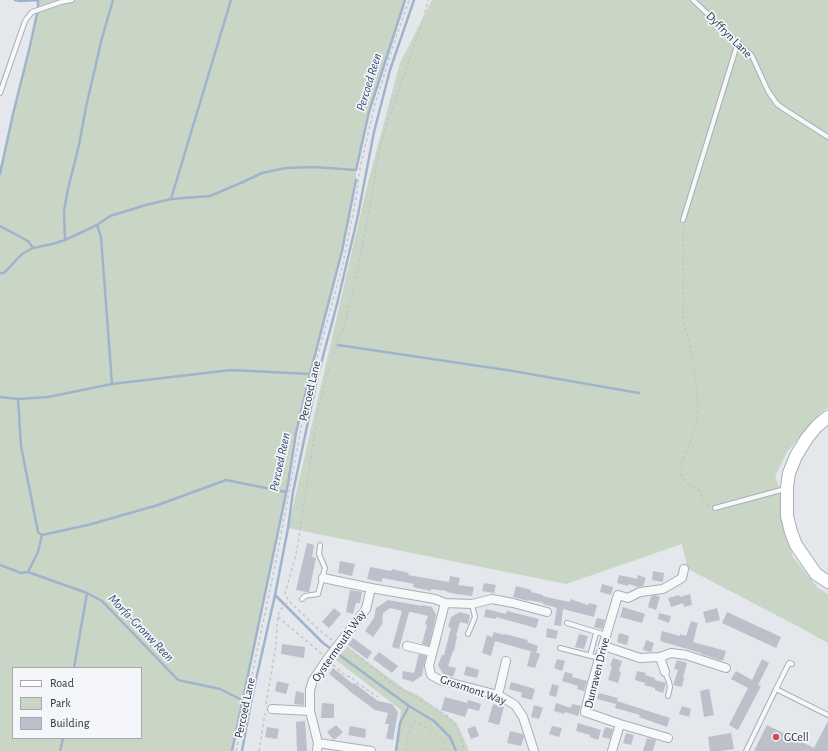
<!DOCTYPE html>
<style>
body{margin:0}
#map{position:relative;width:828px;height:751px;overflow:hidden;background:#e4e7ec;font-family:"Alegreya Sans",sans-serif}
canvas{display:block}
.legend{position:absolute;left:12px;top:667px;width:130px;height:72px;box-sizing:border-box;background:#f4f6f9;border:1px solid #a4a8b1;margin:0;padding:5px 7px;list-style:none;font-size:12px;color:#2b3445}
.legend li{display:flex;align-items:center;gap:8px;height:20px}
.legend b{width:20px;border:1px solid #a4a8b1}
</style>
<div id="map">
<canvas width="828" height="751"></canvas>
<ul class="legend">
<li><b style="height:5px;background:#fff"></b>Road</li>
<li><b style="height:11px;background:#c9d6c5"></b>Park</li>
<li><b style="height:11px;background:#bbc0ca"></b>Building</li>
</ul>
</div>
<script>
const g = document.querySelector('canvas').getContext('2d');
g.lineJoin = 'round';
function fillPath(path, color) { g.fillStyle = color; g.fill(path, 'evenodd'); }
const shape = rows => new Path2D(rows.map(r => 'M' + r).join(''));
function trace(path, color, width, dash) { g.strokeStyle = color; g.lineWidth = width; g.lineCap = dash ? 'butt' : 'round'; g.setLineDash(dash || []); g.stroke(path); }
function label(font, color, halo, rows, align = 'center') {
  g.font = font + ' "Alegreya Sans",sans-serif'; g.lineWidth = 3.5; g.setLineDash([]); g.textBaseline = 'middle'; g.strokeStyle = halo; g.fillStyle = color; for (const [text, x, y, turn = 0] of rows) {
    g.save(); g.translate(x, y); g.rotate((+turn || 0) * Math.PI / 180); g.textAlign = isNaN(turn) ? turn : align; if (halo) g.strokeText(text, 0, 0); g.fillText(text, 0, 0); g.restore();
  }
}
fillPath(shape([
 [38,0,405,0,369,112,356,170,356,180,342,251,310,374,296,433,288,484,232,751,0,751,0,165,1,165,13,114,30,46,38,9],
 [13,668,141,668,141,738,13,738],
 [432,0,828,0,828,408,820,413,787,452,775,477,781,490,780,514,793,557,818,588,828,594,828,643,801,628,688,569,682,544,566,584,288,528,368,182,400,63],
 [347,647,406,690,419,696,457,723,469,751,395,751,401,710,336,660]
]), '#c9d6c5');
trace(shape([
 [15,0,20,1,38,0],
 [0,174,13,114,30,46,38,9,38,0],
 [171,199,231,0],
 [97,225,101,237,112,384],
 [0,226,28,241,33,248],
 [65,240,64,211,68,189,79,145,86,107,102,38,113,0],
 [0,273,4,273,22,254,33,248,52,244,65,240,97,225,110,216,146,205,171,199,210,196,243,182,262,173,286,168,314,167,356,170,369,112,405,0],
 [338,345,513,371,639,393],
 [0,397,18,399,48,397,112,384,231,370,310,374],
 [18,399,21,446,38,532,42,535,88,525,158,505,226,480,286,492],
 [0,565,21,573,28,572,87,593,102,601,178,680,220,689,242,700],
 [28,572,38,552,42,535],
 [275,595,323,643,409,706,434,721,450,737,456,751],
 [74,668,87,593],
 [60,751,63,738],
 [232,751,288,484,296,433,310,374,342,251,356,180],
 [242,751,251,702,275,595,288,528,293,492,318,375,337,304,357,220,374,132,390,70,414,0],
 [396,751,400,723,409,706]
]), '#9fb4cc', 2.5);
fillPath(shape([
 [307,543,314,545,312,557,316,558,309,592,307,592,296,590],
 [340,561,355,564,352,576,338,573],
 [370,567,391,571,392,569,409,573,408,575,449,582,450,576,460,578,458,585,474,587,472,596,456,594,447,592,447,591,431,589,431,591,413,587,414,584,382,578,382,582,367,579],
 [653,571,664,573,663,582,652,580],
 [619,575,637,579,638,575,646,578,643,586,638,587,629,584,628,586,617,583],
 [484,583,496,585,494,593,482,591],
 [602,584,613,587,611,595,600,592],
 [516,586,531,590,531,592,543,595,543,596,555,599,570,602,570,599,588,605,589,603,597,605,594,617,563,609,561,626,554,625,557,608,543,604,543,603,529,600,528,601,513,597],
 [350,590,362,592,360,603,356,603,353,614,346,612],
 [690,594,692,605,684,607,683,603,671,607,668,598,679,595,680,597],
 [656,595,660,597,656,610,648,607,651,596],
 [388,600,422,606,422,605,432,607,436,615,429,646,422,644,427,625,425,624,428,616,411,612,409,612,399,649,392,647,402,611,390,608,383,613,382,623,383,623,373,637,365,631,374,618,376,608],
 [623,607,645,614,642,623,620,617],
 [334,608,341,614,329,628,322,622],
 [717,608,720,620,706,623,703,612],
 [486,609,506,614,507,611,539,619,536,628,496,617,496,619,484,617],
 [460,612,470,615,468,624,460,622,456,636,457,636,454,651,453,651,448,666,456,668,453,677,443,674,438,665,442,655,444,655,451,628,448,627,451,617],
 [727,612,781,637,776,648,722,623],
 [659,613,671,616,669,623,658,619],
 [597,618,605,620,602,629,594,627],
 [691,621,698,623,693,642,726,651,723,661,701,654,701,653,660,641,662,631,680,636,680,634,686,636],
 [547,628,558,631,556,639,546,637],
 [494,632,504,635,505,634,528,640,527,642,538,646,536,653,495,641,491,656,482,653,487,635,492,637],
 [619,633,629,636,627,645,617,642],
 [579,634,588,636,584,649,575,647],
 [353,638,372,652,367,659,348,645],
 [646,640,654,643,651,652,643,650],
 [282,644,305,647,304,658,281,654],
 [531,651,540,654,535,668,527,666],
 [379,652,398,666,392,673,373,659],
 [419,654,426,656,422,675,423,675,411,683,412,681,402,679,403,671,414,673],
 [613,658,622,661,619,671,621,672,618,683,608,680,612,667,610,666],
 [557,659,565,661,562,671,554,668],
 [762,659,769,663,758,685,761,686,738,730,729,725,748,688,731,679,736,671,752,680],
 [677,660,687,663,683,677,684,678,682,687,673,685,678,670,674,669],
 [466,666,479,670,477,678,464,675],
 [333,668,353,684,354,683,378,701,392,704,398,712,393,740,386,738,389,724,385,724,388,713,375,710,348,690,349,690,329,674],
 [637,671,646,673,645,675,655,678,655,680,666,683,663,693,655,690,655,688,644,685,645,683,635,680],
 [565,672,573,674,572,677,587,681,584,691,577,689,578,686,562,681],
 [277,681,289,684,286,694,275,691],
 [511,682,535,689,532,700,521,697,522,693,509,689],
 [552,684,559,686,556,697,549,695],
 [709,689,714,715,704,717,700,691],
 [296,691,304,693,304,705,294,704],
 [599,693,618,698,617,701,670,718,667,727,639,717,640,715,615,708,616,704,597,699],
 [445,697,467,703,468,700,481,704,479,711,468,708,465,717,441,710],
 [322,703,334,704,334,718,321,718],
 [556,703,571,708,572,704,581,706,578,716,565,712,564,714,554,711],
 [493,704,504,707,499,725,488,722],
 [534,705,543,708,539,719,531,717],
 [682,706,691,709,689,717,679,714],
 [305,721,307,751,297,751,296,722],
 [828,721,828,751,754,751,767,725,814,748],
 [578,723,601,730,598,740,590,737,590,735,576,731],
 [336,725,343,732,334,740,327,732],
 [350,726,366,729,365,738,348,735],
 [475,726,479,736,471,739,467,729],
 [552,726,562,728,559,737,549,734],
 [267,727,279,729,277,739,265,737],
 [605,727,613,729,610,739,602,737],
 [510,731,523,734,524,737,521,746,507,743],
 [626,733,634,735,631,745,623,743],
 [731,733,734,749,720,751,710,751,708,737],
 [647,738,656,740,653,751,643,751]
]), '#bbc0ca');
const lane = shape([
 [693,0,752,56,768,91,777,104,784,109,828,137],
 [0,93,25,21,32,12,61,2,72,0],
 [683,220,738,42],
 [715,508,785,489],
 [302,599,305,596,318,594,325,568,319,554,320,545],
 [567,623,606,635],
 [468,634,475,617,472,604],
 [560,648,599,658],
 [590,656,596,633],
 [665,672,669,682,670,687,668,696],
 [776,689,789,663,792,664],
 [746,751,776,689,828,715]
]);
const street = shape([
 [323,578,371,588,435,599,445,603,472,604,492,599,513,603,547,612],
 [445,603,429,666,431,675,440,680,498,695,505,699,515,705,523,717,534,751],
 [407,646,432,652],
 [604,646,640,658,660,657,665,672],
 [660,657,671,653,686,655,726,668],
 [498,695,506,661],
 [272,709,310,711],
 [620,724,668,738],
 [318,743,371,751],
 [317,751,318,743,310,711,310,690,313,680,328,658,366,609,371,588],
 [612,751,620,724,585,712,592,683,618,595,628,598,640,592,663,589,682,578,684,569]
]);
const secondary = shape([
 [828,417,817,426,807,438,796,456,789,473,787,488,787,516,791,532,796,545,807,561,816,574,828,582]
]);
trace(lane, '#a9aeb7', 6);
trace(street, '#a9aeb7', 10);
trace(secondary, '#a9aeb7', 14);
trace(shape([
 [683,226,683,318,686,332,690,344,695,374,698,409,696,426,682,462,681,475,687,484,697,489,701,493,703,500,708,505,711,506],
 [278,617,322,654],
 [332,640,319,630,289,601,285,594,297,550,319,406,328,371,346,319,357,274,373,189,380,144,416,40,424,17,428,0],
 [347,647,394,685,416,697,449,717,457,728,465,751],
 [333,665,346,676,351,677,357,683,378,697],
 [266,704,276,645,277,623,279,612,282,608,289,601],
 [236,751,276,561,306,402,321,343,343,264,357,193,359,173,367,138,374,108,392,49,409,0],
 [259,751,265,713],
 [405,751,411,726,414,722,423,725,441,739,447,751]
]), '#c2c5cb', 1.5, [3, 3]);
trace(lane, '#f7f8fa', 4);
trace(street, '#f7f8fa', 8);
trace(secondary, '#fff', 12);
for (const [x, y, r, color] of [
 [776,737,4,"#d1495b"]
]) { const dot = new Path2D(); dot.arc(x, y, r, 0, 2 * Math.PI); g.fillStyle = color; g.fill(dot); trace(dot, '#f4f6f9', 1.5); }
label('12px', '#2b3445', '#f4f6f9', [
 ["Dyffryn Lane",729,35,45],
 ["Percoed Lane",310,391,-77],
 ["Oystermouth Way",339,646,-55],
 ["Dunraven Drive",597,673,-76],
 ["Grosmont Way",473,690,19],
 ["Percoed Lane",245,708,-78]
]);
label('12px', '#2b3445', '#f4f6f9', [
 ["GCell",784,737]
], 'left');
label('italic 13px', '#34527a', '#f4f6f9', [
 ["Percoed Reen",369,82,-73],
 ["Percoed Reen",280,462,-78],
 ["Morfa-Gronw Reen",141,628,46]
]);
</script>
